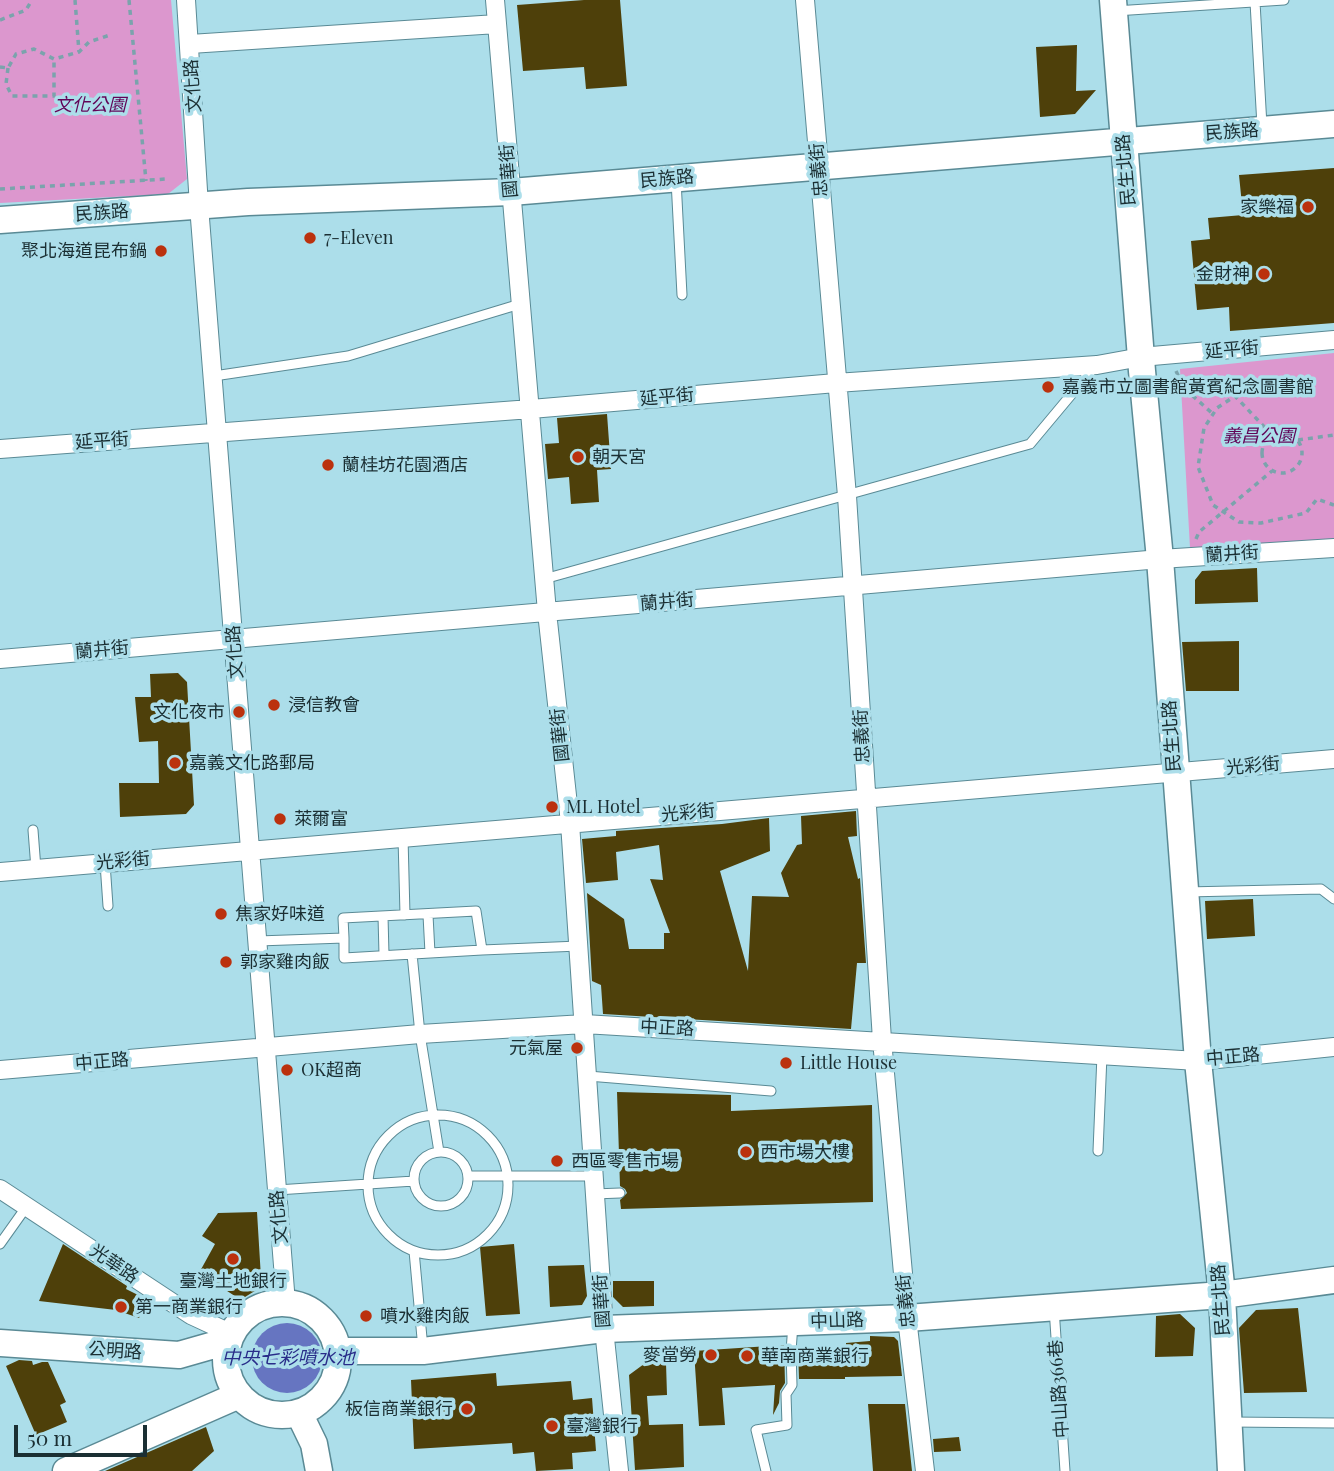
<!DOCTYPE html>
<meta charset="utf-8">
<style>
body{margin:0}
#map{position:relative;width:1334px;height:1471px;overflow:hidden;background:#acdeea;font-family:"Playfair Display",serif}
canvas{display:block}
.scale{position:absolute;left:14px;top:1425px;width:133px;height:32px;box-sizing:border-box;border:4px solid #1b2f33;border-top:0;padding-left:9px;font-size:21px;line-height:24px;white-space:nowrap;color:#1b2f33;-webkit-text-stroke:5px #acdeea;paint-order:stroke}
</style>
<div id="map">
<canvas width="1334" height="1471"></canvas>
<div class="scale">50 m</div>
</div>
<script>
const g = document.querySelector('canvas').getContext('2d');
g.lineJoin = 'round';
function fillPath(path, color) { g.fillStyle = color; g.fill(path, 'evenodd'); }
const shape = rows => new Path2D(rows.map(r => 'M' + r).join(''));
function trace(path, color, width, dash) { g.strokeStyle = color; g.lineWidth = width; g.lineCap = dash ? 'butt' : 'round'; g.setLineDash(dash || []); g.stroke(path); }
function label(font, color, halo, rows, align = 'center') {
  g.font = font + ' "Playfair Display","Noto Sans TC",serif'; g.lineWidth = 7; g.setLineDash([]); g.textBaseline = 'middle'; g.strokeStyle = halo; g.fillStyle = color; for (const [text, x, y, turn = 0] of rows) {
    g.save(); g.translate(x, y); g.rotate((+turn || 0) * Math.PI / 180); g.textAlign = isNaN(turn) ? turn : align; if (halo) g.strokeText(text, 0, 0); g.fillText(text, 0, 0); g.restore();
  }
}
fillPath(shape([
 [0,0,171,0,187,179,168,194,0,203],
 [1334,353,1334,540,1190,548,1180,369]
]), '#dc97ce');
fillPath(shape([
 '252 1358a35 35 0 1 1 70 0a35 35 0 1 1-70 0Z'
]), '#6675c1');
fillPath(shape([
 [584,0,620,0,627,86,586,89,584,67,523,71,517,5],
 [1077,45,1076,91,1096,90,1075,114,1040,117,1036,47],
 [1334,168,1334,323,1230,331,1229,307,1197,310,1191,241,1210,239,1208,218,1243,215,1239,175],
 [607,414,611,469,597,470,599,502,571,504,569,477,548,479,545,444,559,443,557,418],
 [1257,568,1258,602,1195,604,1195,580,1202,571],
 [1239,641,1239,691,1186,691,1182,642],
 [178,673,187,682,194,805,186,814,120,817,119,783,159,783,158,741,139,742,135,697,151,697,150,674],
 [856,811,857,836,848,837,858,879,860,878,866,963,857,963,851,1029,603,1014,601,985,592,981,587,893,624,919,629,949,664,949,664,933,670,933,650,879,663,880,659,845,616,852,618,880,586,883,582,839,616,836,616,831,722,824,769,818,770,851,720,871,748,971,752,896,789,897,781,873,797,845,802,844,801,816],
 [1253,899,1255,936,1207,939,1205,901],
 [617,1092,731,1095,731,1111,872,1105,873,1202,621,1209,620,1200,627,1193,625,1189,620,1186],
 [257,1212,261,1278,258,1289,245,1297,238,1298,199,1273,215,1244,202,1236,218,1213],
 [63,1244,127,1286,126,1289,148,1300,139,1318,116,1310,39,1301],
 [514,1244,520,1314,486,1316,480,1247],
 [584,1265,587,1296,582,1305,550,1307,548,1266],
 [613,1281,654,1281,654,1306,623,1307,613,1297],
 [1298,1308,1307,1392,1244,1393,1239,1328,1256,1310],
 [1180,1314,1195,1328,1193,1356,1155,1357,1156,1316],
 [870,1336,894,1337,898,1341,902,1376,845,1377,845,1379,799,1379,798,1349,846,1346,846,1343,870,1341],
 [784,1345,785,1383,780,1391,779,1403,773,1415,775,1385,722,1388,725,1425,699,1426,694,1351],
 [19,1360,32,1361,33,1365,42,1362,48,1362,66,1402,60,1405,67,1422,36,1435,6,1366],
 [666,1363,667,1395,647,1396,649,1425,683,1424,684,1467,635,1470,629,1375,644,1364],
 [496,1373,497,1386,571,1381,573,1400,592,1398,596,1451,572,1453,573,1469,536,1471,534,1452,513,1454,512,1443,414,1449,411,1380],
 [868,1404,905,1404,912,1471,873,1471],
 [206,1427,214,1451,192,1471,105,1471],
 [959,1437,961,1451,934,1452,933,1439]
]), '#4e400a');
const lane = shape([
 [1255,2,1262,126],
 [1115,11,1284,0],
 [676,180,682,295],
 [214,376,348,356,520,304],
 [544,579,1030,444,1096,365],
 [33,830,36,869],
 [403,837,405,915],
 [105,863,108,906],
 [1186,892,1321,889,1334,899],
 [428,915,430,953],
 [383,916,384,955],
 [258,941,344,938,344,958,482,950,476,911,343,918,344,938],
 [482,950,579,946],
 [412,954,420,1034,439,1152],
 [588,1076,771,1091],
 '368 1185a70 70 0 1 1 140 0a70 70 0 1 1-140 0Z',
 [1098,1151,1102,1055],
 '414 1179a27 27 0 1 1 54 0a27 27 0 1 1-54 0Z',
 [468,1176,593,1176],
 [277,1190,414,1181],
 [594,1194,620,1193],
 [0,1244,27,1206],
 [414,1251,423,1349],
 [1054,1308,1065,1471],
 [1231,1422,1334,1423],
 [766,1471,756,1430,787,1425,786,1394,792,1385,791,1351,793,1324]
]);
const street = shape([
 [186,0,199,206,286,1303],
 [495,0,547,612,570,823,604,1329,619,1471],
 [805,0,847,496,882,1040,907,1318,925,1471],
 [190,44,497,24],
 [0,449,531,409,836,383,1097,365,1141,357,1334,340],
 [0,659,1160,559,1334,548],
 [0,872,1334,759],
 [0,1070,420,1034,584,1024,1198,1061,1334,1047],
 [0,1189,191,1315,232,1334]
]);
const secondary = shape([
 [1113,0,1142,371,1160,559,1198,1061,1222,1295,1231,1471],
 [0,220,248,202,511,192,1334,124],
 '226 1359a56 56 0 1 1 112 0a56 56 0 1 1-112 0Z',
 [0,1343,179,1355,228,1341],
 [339,1351,423,1351,604,1329,907,1318,1222,1295,1334,1280],
 [299,1413,314,1444,319,1471],
 [66,1471,239,1395]
]);
trace(lane, '#5a8a95', 11);
trace(street, '#5a8a95', 20);
trace(secondary, '#5a8a95', 29);
trace(shape([
 [75,0,79,52],
 [129,0,146,181],
 [0,20,26,10,32,0],
 [0,67,8,68,16,54,34,49,54,59,79,52,89,42,110,35],
 [8,68,6,84,12,96,54,96,54,59],
 [0,189,166,179],
 [1176,371,1184,388,1213,414],
 '1262 453a20 20 0 1 1 40 0a20 20 0 1 1-40 0Z',
 [1272,435,1235,396,1217,408,1204,428,1198,467,1213,505,1239,522,1261,523,1306,513,1317,499,1334,505],
 [1298,440,1334,435],
 [1196,539,1199,532,1272,471]
]), '#7ba3ac', 3.5, [5, 5]);
trace(lane, '#fff', 9);
trace(street, '#fff', 18);
trace(secondary, '#fff', 26);
for (const [x, y, r, color] of [
 [1308,207,7,"#bb310e"],
 [310,238,7,"#bb310e"],
 [161,251,7,"#bb310e"],
 [1264,274,7,"#bb310e"],
 [1048,387,7,"#bb310e"],
 [578,457,7,"#bb310e"],
 [328,465,7,"#bb310e"],
 [274,705,7,"#bb310e"],
 [239,712,7,"#bb310e"],
 [175,763,7,"#bb310e"],
 [552,807,7,"#bb310e"],
 [280,819,7,"#bb310e"],
 [221,914,7,"#bb310e"],
 [226,962,7,"#bb310e"],
 [577,1048,7,"#bb310e"],
 [786,1063,7,"#bb310e"],
 [287,1070,7,"#bb310e"],
 [746,1152,7,"#bb310e"],
 [557,1161,7,"#bb310e"],
 [233,1259,7,"#bb310e"],
 [121,1307,7,"#bb310e"],
 [366,1316,7,"#bb310e"],
 [711,1355,7,"#bb310e"],
 [747,1356,7,"#bb310e"],
 [467,1409,7,"#bb310e"],
 [552,1426,7,"#bb310e"]
]) { const dot = new Path2D(); dot.arc(x, y, r, 0, 2 * Math.PI); g.fillStyle = color; g.fill(dot); trace(dot, '#acdeea', 2.5); }
label('18px', '#1b2f33', '#acdeea', [
 ["文化路",193,86,-94],
 ["民族路",1232,132,-4],
 ["忠義街",819,170,-95],
 ["民生北路",1126,170,-95],
 ["國華街",509,171,-95],
 ["民族路",667,179,-5],
 ["民族路",102,213,-4],
 ["延平街",1232,350,-5],
 ["延平街",667,397,-5],
 ["延平街",102,441,-4],
 ["蘭井街",1232,554,-4],
 ["蘭井街",667,602,-5],
 ["蘭井街",102,650,-5],
 ["文化路",235,652,-94],
 ["國華街",560,735,-96],
 ["忠義街",862,736,-93],
 ["民生北路",1172,736,-94],
 ["光彩街",1253,766,-5],
 ["光彩街",688,813,-5],
 ["光彩街",123,861,-5],
 ["中正路",667,1028,3],
 ["中正路",1233,1057,-5],
 ["中正路",102,1062,-5],
 ["文化路",279,1217,-95],
 ["光華路",114,1264,34],
 ["民生北路",1221,1300,-94],
 ["國華街",602,1301,-94],
 ["忠義街",906,1301,-96],
 ["中山路",837,1321,-2],
 ["公明路",115,1351,4],
 ["中山路366巷",1059,1389,-94]
]);
label('italic 18px', '#610457', '#acdeea', [
 ["文化公園",90,105],
 ["義昌公園",1259,436]
]);
label('18px', '#1b2f33', '#acdeea', [
 ["家樂福",1294,207,"right"],
 ["7-Eleven",324,238],
 ["聚北海道昆布鍋",147,251,"right"],
 ["金財神",1250,274,"right"],
 ["嘉義市立圖書館黃賓紀念圖書館",1062,387],
 ["朝天宮",592,457],
 ["蘭桂坊花園酒店",342,465],
 ["浸信教會",288,705],
 ["文化夜市",225,712,"right"],
 ["嘉義文化路郵局",189,763],
 ["ML Hotel",566,807],
 ["萊爾富",294,819],
 ["焦家好味道",235,914],
 ["郭家雞肉飯",240,962],
 ["元氣屋",563,1048,"right"],
 ["Little House",800,1063],
 ["OK超商",301,1070],
 ["西市場大樓",760,1152],
 ["西區零售市場",571,1161],
 ["臺灣土地銀行",233,1281,"center"],
 ["第一商業銀行",135,1307],
 ["噴水雞肉飯",380,1316],
 ["麥當勞",697,1355,"right"],
 ["華南商業銀行",761,1356],
 ["板信商業銀行",453,1409,"right"],
 ["臺灣銀行",566,1426]
], 'left');
label('italic 19px', '#292d89', '#acdeea', [
 ["中央七彩噴水池",288,1358]
]);
</script>
